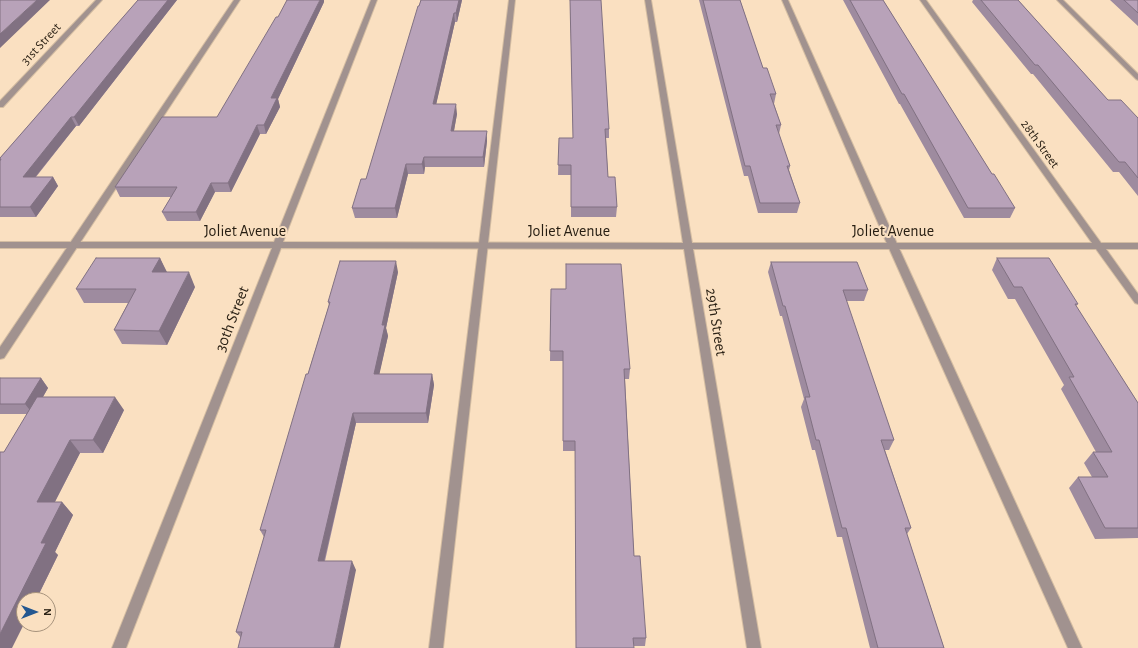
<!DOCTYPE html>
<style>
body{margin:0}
#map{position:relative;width:1138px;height:648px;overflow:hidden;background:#fae0c1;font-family:"Alegreya Sans",sans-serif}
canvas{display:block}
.north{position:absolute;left:16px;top:592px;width:40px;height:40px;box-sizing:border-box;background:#fae0c1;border:1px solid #a6927b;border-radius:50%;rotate:90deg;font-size:11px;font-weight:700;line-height:16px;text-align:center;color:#271e12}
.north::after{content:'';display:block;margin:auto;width:14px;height:18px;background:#245790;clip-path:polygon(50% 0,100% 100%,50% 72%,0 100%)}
</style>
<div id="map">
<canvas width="1138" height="648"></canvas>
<div class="north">N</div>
</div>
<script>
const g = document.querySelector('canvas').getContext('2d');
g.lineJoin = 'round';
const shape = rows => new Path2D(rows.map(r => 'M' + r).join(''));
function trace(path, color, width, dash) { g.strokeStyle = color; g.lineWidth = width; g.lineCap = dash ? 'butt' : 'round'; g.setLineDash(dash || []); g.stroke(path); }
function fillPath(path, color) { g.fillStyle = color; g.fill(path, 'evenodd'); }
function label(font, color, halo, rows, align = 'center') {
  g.font = font + ' "Alegreya Sans",sans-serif'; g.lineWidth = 4; g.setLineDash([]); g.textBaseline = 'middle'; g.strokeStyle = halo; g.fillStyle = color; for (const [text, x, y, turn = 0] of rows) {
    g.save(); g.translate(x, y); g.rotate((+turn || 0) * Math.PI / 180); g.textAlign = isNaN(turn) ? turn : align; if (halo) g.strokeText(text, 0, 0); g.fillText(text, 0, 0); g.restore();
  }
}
const lane = shape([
 [234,0,240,0,4,358,0,359,0,347,234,0],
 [509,0,515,0,443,648,429,648,509,0],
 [782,0,788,0,898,246,1082,648,1068,648,888,246,782,0],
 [1057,0,1063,0,1138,74,1138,80,1136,79,1057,0]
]);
const street = shape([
 [96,0,102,0,3,107,0,107,0,101,96,0],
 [371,0,377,0,283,242,683,243,645,0,651,0,692,243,1092,243,920,0,926,0,1101,243,1138,243,1138,249,1106,249,1138,294,1138,304,1135,303,1096,249,693,249,761,648,747,648,684,249,281,248,126,648,112,648,272,248,0,248,0,242,274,242,371,0]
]);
trace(lane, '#d4bda2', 2);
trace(street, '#d4bda2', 2);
fillPath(lane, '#a1928f');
fillPath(street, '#a1928f');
fillPath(shape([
 [138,0,177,0,79,126,76,126,36,177,53,177,58,186,36,217,0,217,0,158],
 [421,0,462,0,457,22,455,22,436,104,457,114,454,131,487,141,484,167,425,167,424,174,408,174,397,218,355,218,352,208,366,179],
 [570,0,609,129,609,138,606,138,608,177,617,207,616,217,571,217,571,175,558,175,559,138,573,138],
 [699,0,740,0,763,68,776,94,774,104,781,125,779,134,790,166,789,170,800,203,797,213,758,213,748,176,744,176],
 [843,0,883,0,992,174,1015,208,1010,218,964,218,900,104,899,104],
 [973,0,1018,0,1108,100,1138,118,1138,196,1119,172,1113,172,1033,74,1031,74,972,2],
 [1110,0,1138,0,1138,26],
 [324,2,278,99,280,107,266,134,260,134,231,192,215,192,200,221,167,221,162,212,171,197,120,197,115,187,217,117,278,17],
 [160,258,166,272,195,287,167,345,122,344,114,330,128,303,84,303,76,289],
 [997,258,1078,304,1076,306,1138,403,1138,538,1095,539,1069,488,1078,477,1092,477,1084,463,1093,452,1096,452,1061,389,1064,385,1015,299,1008,299,992,270],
 [771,262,868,290,864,301,846,301,894,440,889,450,885,450,911,528,907,534,944,648,870,648,842,537,837,537,815,450,812,450,801,407,804,399,782,316,780,316,768,272],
 [398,272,386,328,388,336,379,374,432,374,434,385,428,423,356,423,325,561,356,570,241,638,236,632,264,537,260,530,329,305,328,302],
 [551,289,630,369,629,379,625,379,634,556,646,638,645,646,634,646,575,451,563,451,563,361,550,361],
 [0,378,41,378,48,388,43,397,124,410,103,453,80,453,55,502,62,502,73,515,55,552,58,555,36,600,24,600,4,452,27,414,0,414]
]), '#9e8b9f');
fillPath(shape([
 [37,0,50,0,0,48,0,34],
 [168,0,177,0,79,126,74,117],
 [320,0,324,0,324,2,278,99,280,107,266,134,264,125,271,98],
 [459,0,462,0,457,22,456,13],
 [454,13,455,22,434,114,433,104],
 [456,104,457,114,452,141,451,131],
 [71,117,76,126,28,186,23,177],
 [257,125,260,134,231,192,228,183],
 [487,131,487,141,484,167,483,157],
 [424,157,425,167,424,174,422,164],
 [406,164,408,174,397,218,395,208],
 [53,177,58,186,36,217,30,207],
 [211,183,215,192,200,221,196,212],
 [160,258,167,272,159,287,152,272],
 [396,261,398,272,386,328,388,336,377,385,374,374,382,325],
 [189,272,195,287,167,345,159,331],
 [432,374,434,385,428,423,426,413],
 [41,378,48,388,33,414,25,404],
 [115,397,124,410,103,453,93,440],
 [353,413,356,423,322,570,318,561],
 [70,440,80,453,48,515,37,502],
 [62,502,73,515,55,552,58,555,36,600,24,600,24,624,12,648,0,648,0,634,41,543],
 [352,561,356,570,340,648,334,648]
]), '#817182');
const building = shape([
 [0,0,37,0,0,34,0,0],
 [138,0,168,0,74,117,71,117,23,177,53,177,30,207,0,207,0,161,1,159,0,159,0,158,138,0],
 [287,0,320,0,271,98,277,98,264,125,257,125,228,183,211,183,196,212,162,212,177,187,115,187,162,117,217,117,276,17,278,17,287,0],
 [421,0,459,0,456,13,454,13,433,104,456,104,451,131,487,131,483,157,424,157,422,164,406,164,395,208,352,208,361,179,366,179,418,6,419,6,421,0],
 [570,0,601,0,609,129,605,129,608,177,615,177,617,207,571,207,571,165,558,165,559,138,573,138,570,0],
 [703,0,740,0,763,68,767,68,776,94,770,94,781,125,776,125,790,166,787,166,800,203,760,203,750,166,745,166,703,0],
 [850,0,883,0,992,174,994,174,1015,208,968,208,904,94,902,94,850,0],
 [981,0,1018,0,1108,100,1121,100,1138,118,1138,178,1125,162,1119,162,1038,65,1035,65,981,0],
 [1124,0,1138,0,1138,13,1124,0],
 [96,258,160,258,152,272,189,272,159,331,114,330,136,289,76,289,96,258],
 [997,258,1049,258,1078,304,1075,304,1138,403,1138,528,1105,528,1078,477,1108,477,1093,452,1112,452,1069,377,1074,377,1022,287,1014,287,997,258],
 [340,261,396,261,382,325,385,325,374,374,432,374,426,413,353,413,318,561,352,561,334,648,238,648,242,632,236,632,266,530,260,530,306,374,308,374,330,302,328,302,340,261],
 [771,262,857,262,868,290,843,290,894,440,881,440,911,528,905,528,944,648,878,648,846,528,842,528,819,440,816,440,805,397,810,397,785,306,783,306,771,262],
 [566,264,621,264,630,369,624,369,634,556,640,556,646,638,633,638,634,648,576,648,575,441,563,441,563,351,550,351,551,289,566,289,566,264],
 [0,378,41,378,25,404,0,404,0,378],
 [37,397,115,397,93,440,70,440,37,502,62,502,41,543,46,543,0,634,0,452,4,452,37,397]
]);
fillPath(building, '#b8a2b9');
trace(building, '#817182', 1);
label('13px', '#271e12', '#fae0c1', [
 ["31st Street",41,44,-47],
 ["28th Street",1040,144,54]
]);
label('16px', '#271e12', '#fae0c1', [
 ["Joliet Avenue",245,231],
 ["Joliet Avenue",569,231],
 ["Joliet Avenue",893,231],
 ["30th Street",232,319,-69],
 ["29th Street",716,322,81]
]);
</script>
